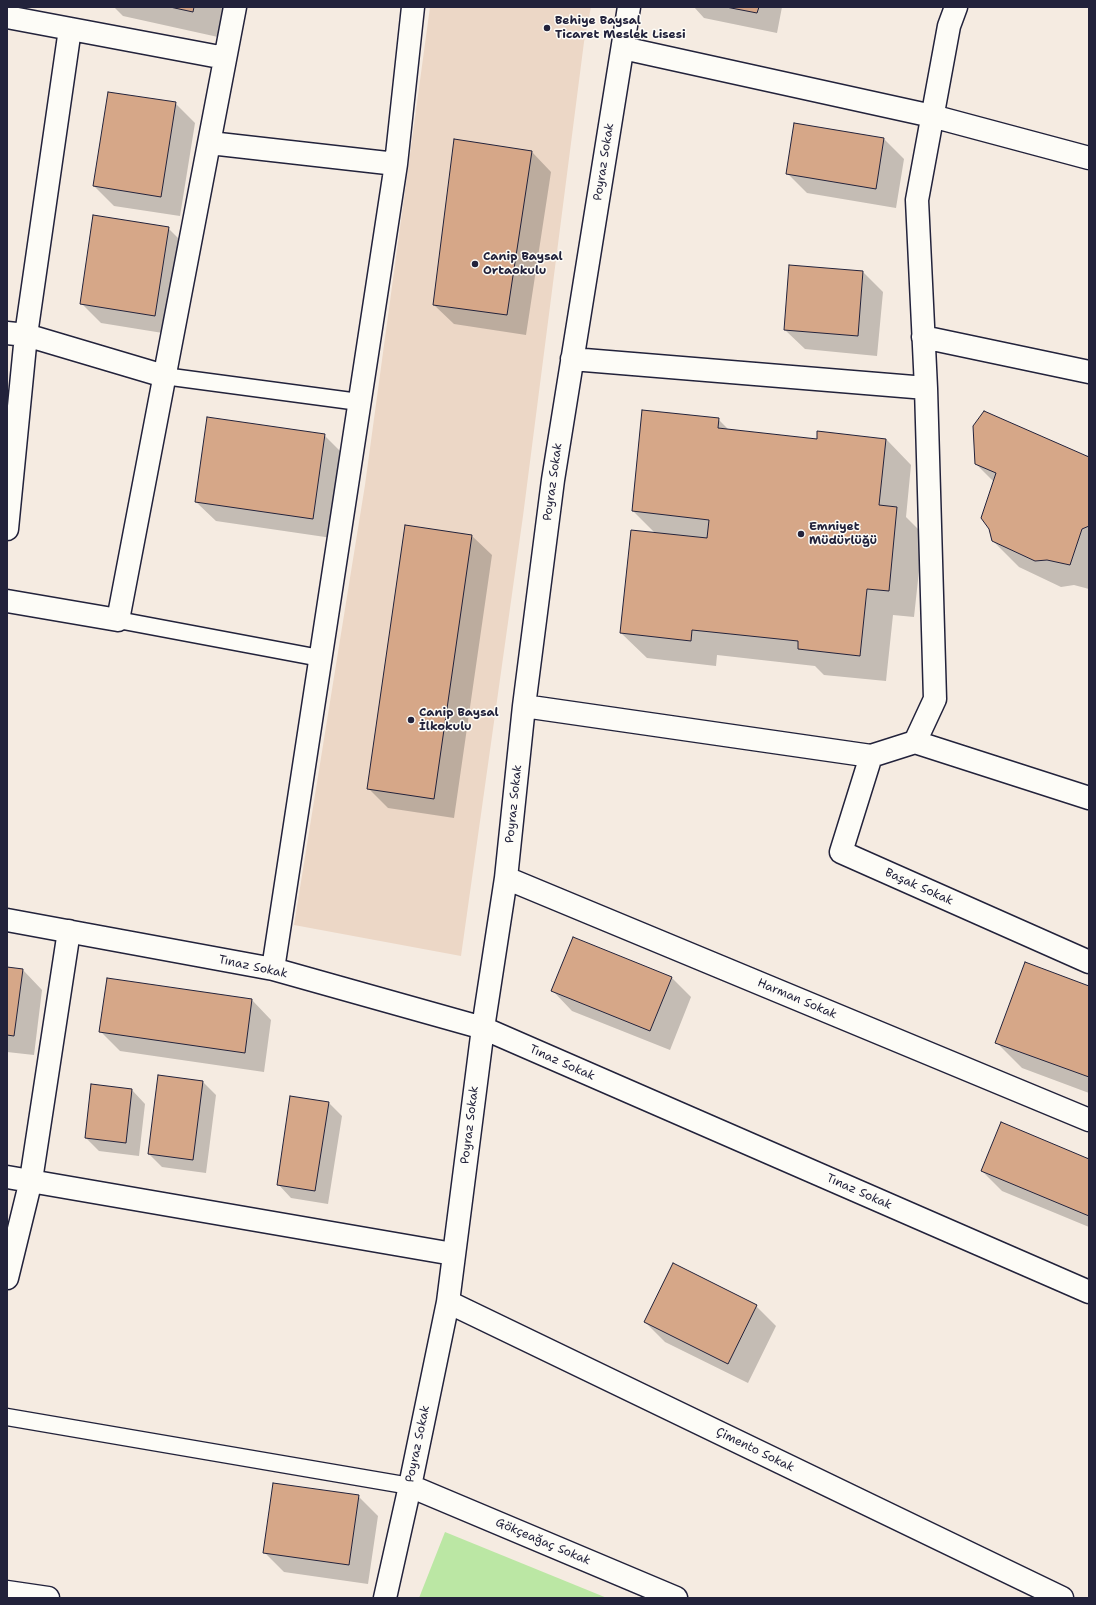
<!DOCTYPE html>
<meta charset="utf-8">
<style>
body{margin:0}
#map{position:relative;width:1096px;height:1605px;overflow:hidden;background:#f5ebe1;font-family:"Shantell Sans",sans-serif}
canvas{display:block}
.frame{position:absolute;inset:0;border:8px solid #22223b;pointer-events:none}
</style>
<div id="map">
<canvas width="1096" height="1605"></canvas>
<div class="frame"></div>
</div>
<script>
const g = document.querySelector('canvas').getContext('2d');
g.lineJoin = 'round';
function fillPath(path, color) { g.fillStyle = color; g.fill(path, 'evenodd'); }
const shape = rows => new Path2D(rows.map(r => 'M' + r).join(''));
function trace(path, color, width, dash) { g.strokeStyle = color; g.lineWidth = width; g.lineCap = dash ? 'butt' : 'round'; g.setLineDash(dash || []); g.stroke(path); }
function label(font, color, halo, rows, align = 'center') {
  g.font = font + ' "Shantell Sans",sans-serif'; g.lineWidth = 3; g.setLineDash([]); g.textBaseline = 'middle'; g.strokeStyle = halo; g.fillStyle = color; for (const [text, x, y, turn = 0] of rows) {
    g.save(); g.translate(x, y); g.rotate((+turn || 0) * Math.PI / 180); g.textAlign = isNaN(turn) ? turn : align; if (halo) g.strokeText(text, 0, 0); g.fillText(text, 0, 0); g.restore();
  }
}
fillPath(shape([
 [430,7,591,7,584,42,523,516,461,956,294,925,365,485]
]), '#ecd7c6');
fillPath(shape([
 [445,1532,607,1598,419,1598]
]), '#bbe7a4');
fillPath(shape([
 [114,7,225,7,218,37,123,16],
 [694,7,782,7,777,33,704,18],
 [175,103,195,123,180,216,114,206,94,186],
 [795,124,884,139,904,159,896,208,807,193,787,173],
 [532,152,551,172,526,335,454,324,434,305],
 [168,228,188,248,175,335,101,323,81,303],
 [790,266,863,272,883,292,877,356,805,349,785,330],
 [718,419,729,430,818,440,886,439,911,465,906,517,923,534,914,617,893,615,886,681,824,675,815,666,717,655,716,666,647,658,621,633,655,533,633,511],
 [324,435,344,455,332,538,216,521,196,502],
 [1089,458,1089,589,1074,585,1061,587,1019,567,993,541,994,482,976,464],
 [472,536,492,555,454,818,388,808,368,788],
 [7,968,23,970,42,990,34,1055,7,1052],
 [671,977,691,997,670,1050,572,1011,553,991],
 [1089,987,1089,1093,1022,1068,996,1042],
 [252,1000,271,1020,264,1072,120,1051,100,1031],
 [203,1082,216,1095,206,1173,162,1167,149,1154],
 [132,1090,145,1104,139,1156,99,1151,86,1138],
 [329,1103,342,1116,328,1204,291,1198,278,1184],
 [1089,1160,1089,1227,1002,1191,982,1171],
 [756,1306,776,1326,748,1383,665,1342,645,1322],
 [358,1496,378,1516,368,1584,284,1572,264,1552]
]), '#0003');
const building = shape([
 [170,7,194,7,193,12,170,7],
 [726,7,759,7,757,13,726,7],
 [108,92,176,102,161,197,93,186,108,92],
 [794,123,884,138,876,189,786,174,794,123],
 [454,139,532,151,507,315,433,305,454,139],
 [93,215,169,227,155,316,80,304,93,215],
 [789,265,863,271,858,336,784,330,789,265],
 [642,410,719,418,718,428,817,439,817,431,886,439,879,505,897,507,889,591,867,589,860,656,798,649,798,641,692,630,691,641,620,633,631,530,707,538,709,520,632,511,642,410],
 [984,411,1089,457,1089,526,1082,529,1070,565,1047,560,1035,561,992,541,989,529,981,518,996,473,975,464,973,426,984,411],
 [207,417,325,434,313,519,195,502,207,417],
 [405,525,472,535,434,799,367,789,405,525],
 [573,937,672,977,650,1031,551,991,573,937],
 [1025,962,1089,986,1089,1077,995,1043,1025,962],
 [7,967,23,969,14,1036,7,1035,7,967],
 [107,978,252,999,245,1053,99,1032,107,978],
 [158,1075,203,1081,193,1160,148,1154,158,1075],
 [91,1084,132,1089,126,1143,85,1138,91,1084],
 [290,1096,329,1102,315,1191,277,1185,290,1096],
 [1001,1122,1089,1159,1089,1216,981,1171,1001,1122],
 [673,1263,757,1305,728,1364,644,1322,673,1263],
 [273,1483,359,1495,349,1565,263,1553,273,1483]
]);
fillPath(building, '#d6a788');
trace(building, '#22223b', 1);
const lane = shape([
 [164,376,359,402],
 [118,620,320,658],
 [7,1417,410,1486]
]);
const street = shape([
 [7,17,225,58],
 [623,48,932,116,1089,158],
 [210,143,396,164,413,7],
 [7,333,26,335,164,376],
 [923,337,1089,372],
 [572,359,926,388],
 [7,529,26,335,70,29],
 [7,601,118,620,235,7],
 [524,706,871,756,915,742,935,699,926,388,917,200,949,26,956,7],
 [915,742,1089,798],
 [871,756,841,852,1089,962],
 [506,878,1089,1120],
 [7,920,273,969,483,1028,1089,1292],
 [273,969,396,164],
 [7,1177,453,1254],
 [7,1278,31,1180,69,931],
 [448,1302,1062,1598],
 [410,1486,676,1598],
 [7,1592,48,1598],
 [385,1598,410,1486,448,1302,483,1028,506,878,524,706,553,480,629,7]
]);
trace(lane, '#22223b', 19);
trace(street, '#22223b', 25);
trace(lane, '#fdfcf7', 16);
trace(street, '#fdfcf7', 22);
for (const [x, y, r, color] of [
 [547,28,4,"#22223b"],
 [475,264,4,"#22223b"],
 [801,534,4,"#22223b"],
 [411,720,4,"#22223b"]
]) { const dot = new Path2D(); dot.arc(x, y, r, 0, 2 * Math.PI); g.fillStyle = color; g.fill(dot); trace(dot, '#fdfcf7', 1.5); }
label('bold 12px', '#22223b', '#fdfcf7', [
 ["Behiye Baysal",555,21],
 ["Ticaret Meslek Lisesi",555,35],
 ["Canip Baysal",483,257],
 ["Ortaokulu",483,271],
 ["Emniyet",809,527],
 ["Müdürlüğü",809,541],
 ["Canip Baysal",419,713],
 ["İlkokulu",419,727]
], 'left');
label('12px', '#22223b', '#fdfcf7', [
 ["Poyraz Sokak",604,162,-81],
 ["Poyraz Sokak",553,482,-82],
 ["Poyraz Sokak",514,804,-84],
 ["Başak Sokak",919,887,24],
 ["Tınaz Sokak",253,967,12],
 ["Harman Sokak",797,999,23],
 ["Tınaz Sokak",562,1063,24],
 ["Poyraz Sokak",470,1125,-83],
 ["Tınaz Sokak",859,1192,24],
 ["Poyraz Sokak",418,1444,-78],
 ["Çimento Sokak",755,1450,26],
 ["Gökçeağaç Sokak",543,1542,23]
]);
</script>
